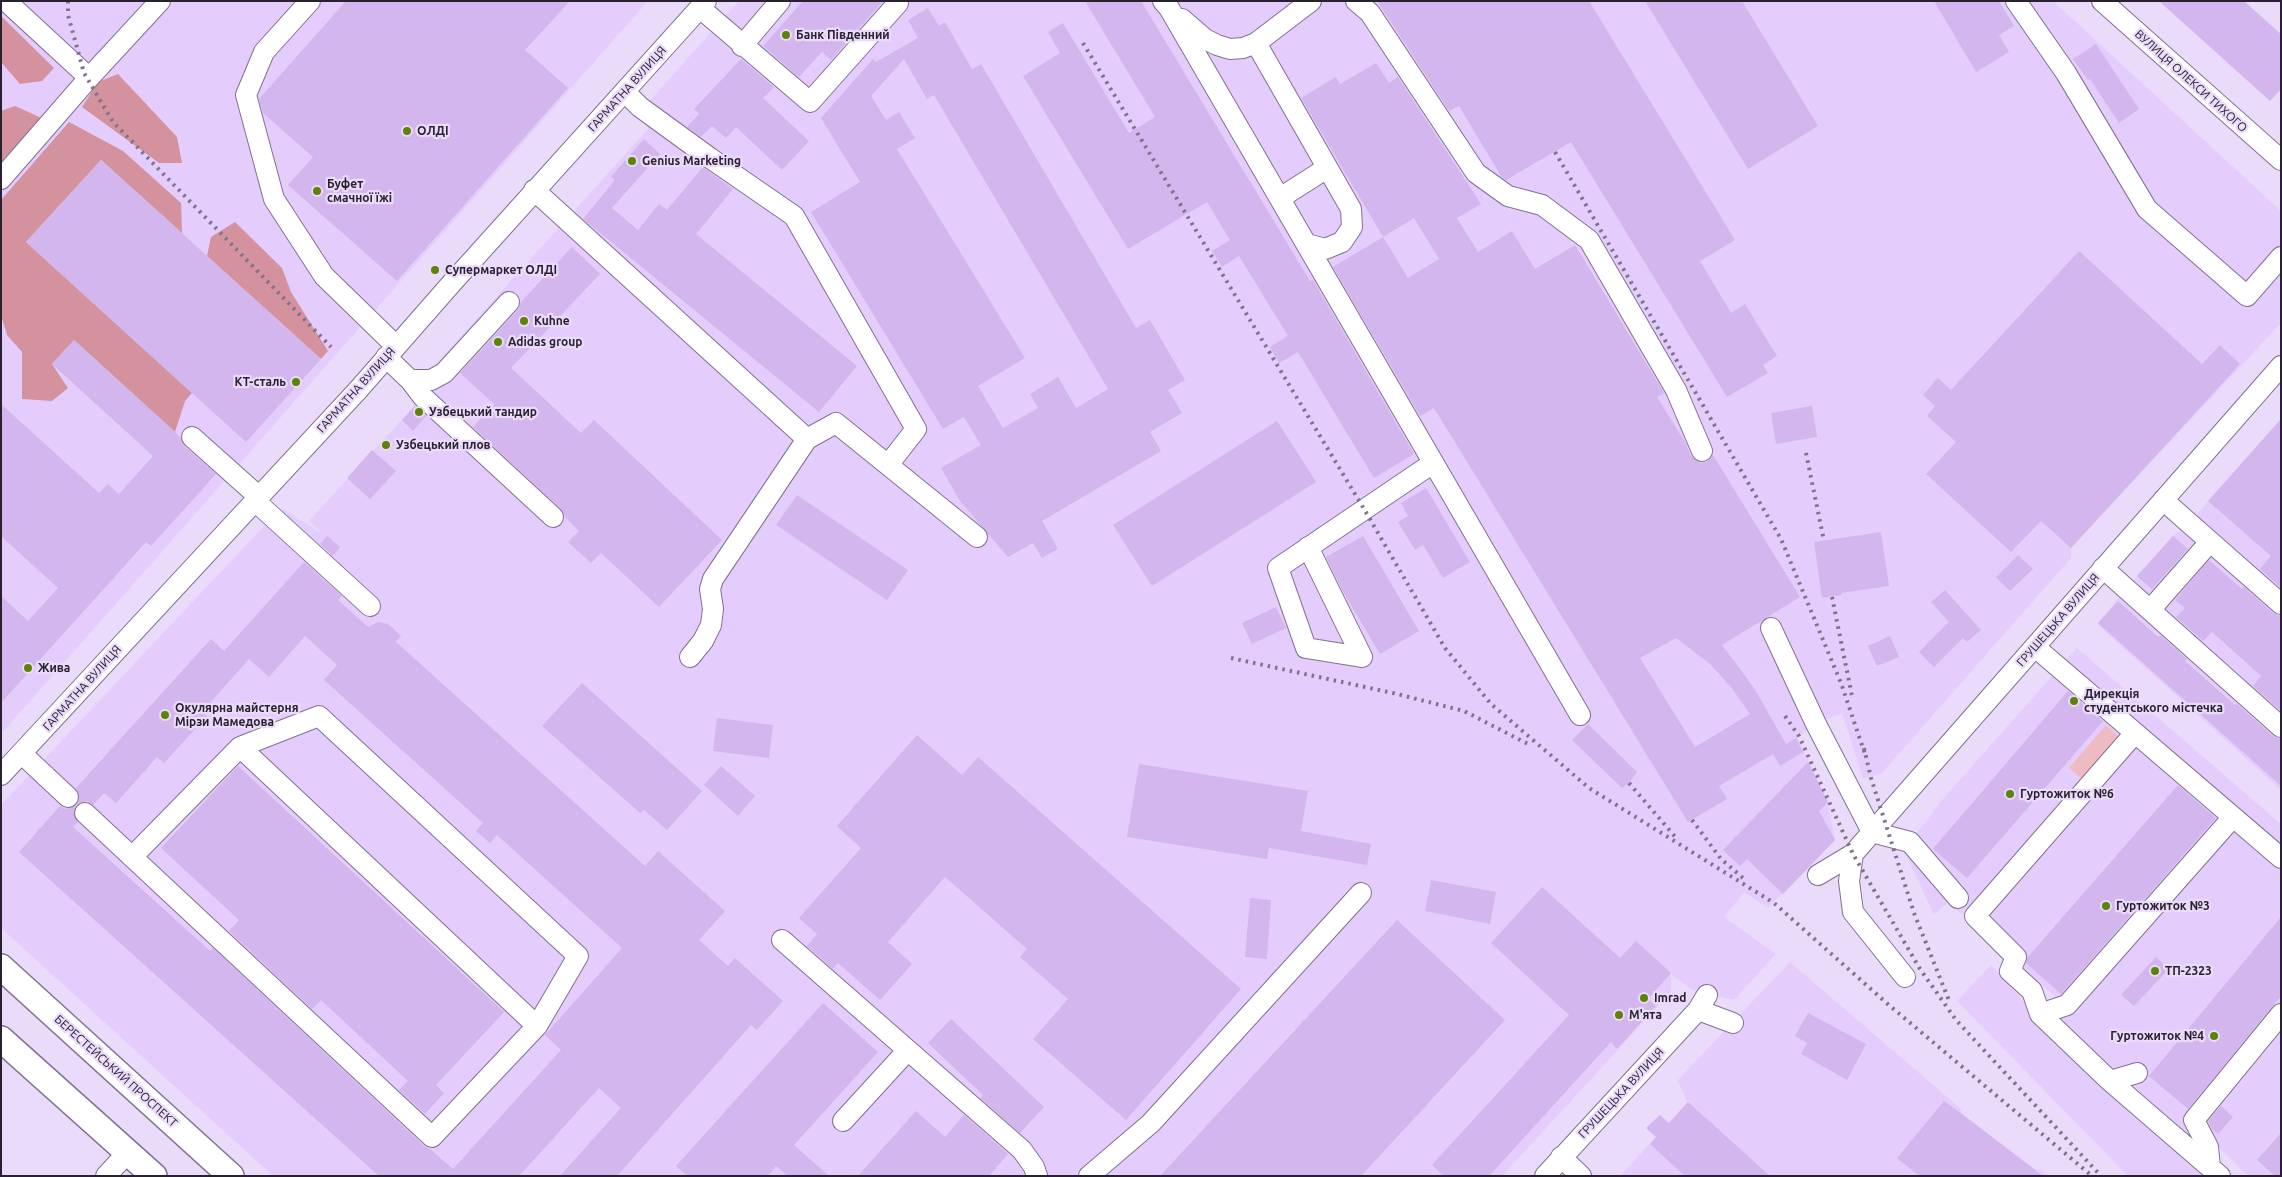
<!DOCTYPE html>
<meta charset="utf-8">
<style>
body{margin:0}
#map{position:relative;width:2282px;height:1177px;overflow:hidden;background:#ebdbfb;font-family:Ubuntu,sans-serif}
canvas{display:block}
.frame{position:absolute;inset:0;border:2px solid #292130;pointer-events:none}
</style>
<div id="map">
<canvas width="2282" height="1177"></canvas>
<div class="frame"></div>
</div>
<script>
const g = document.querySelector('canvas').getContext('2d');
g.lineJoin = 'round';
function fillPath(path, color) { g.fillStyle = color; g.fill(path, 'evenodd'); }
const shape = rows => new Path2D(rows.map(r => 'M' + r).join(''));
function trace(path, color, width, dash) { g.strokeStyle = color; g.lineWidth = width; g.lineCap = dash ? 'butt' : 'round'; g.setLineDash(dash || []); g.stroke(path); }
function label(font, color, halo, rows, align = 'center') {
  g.font = font + ' Ubuntu,sans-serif'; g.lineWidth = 4.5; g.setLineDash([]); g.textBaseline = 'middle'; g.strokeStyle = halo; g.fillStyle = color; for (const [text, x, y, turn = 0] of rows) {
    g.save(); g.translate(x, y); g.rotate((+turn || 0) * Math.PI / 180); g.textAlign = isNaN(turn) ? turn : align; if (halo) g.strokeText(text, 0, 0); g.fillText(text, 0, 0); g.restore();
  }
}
fillPath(shape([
 [1,1,648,1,1,734],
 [739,1,2053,1,2281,211,2281,323,2071,548,2071,558,1882,773,1863,779,1842,713,1816,724,1797,737,1828,802,1835,840,1768,908,1744,892,1724,917,1776,954,1734,1000,1694,991,1671,974,1671,992,1502,1176,273,1176,1,928,1,805,281,508,323,534,309,521,429,390,434,366,648,129,646,105],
 [2281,419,2281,790,2097,624,2137,576,2173,536,2188,524],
 [2077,648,2281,824,2281,1176,2248,1176,2214,1143,2204,1149,2056,1017,2057,998,1948,902,1934,915,1904,850,1942,800],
 [1790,962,1961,1109,1962,1114,2036,1170,2040,1169,2048,1176,1620,1176,1688,1102,1677,1081],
 [1991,965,2035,1014,2216,1176,2128,1176,1957,1001]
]), '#e4cdfc');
fillPath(shape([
 [2106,725,2124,741,2087,783,2069,768]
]), '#efbbc3');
fillPath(shape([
 [1,16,54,68,42,81,20,84,1,62],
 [118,74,177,137,182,163,159,163,82,107,98,82],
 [15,106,46,120,1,172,1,111],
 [69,122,123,151,181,203,182,233,101,160,26,242,192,393,185,401,175,432,74,340,52,364,68,388,52,401,22,399,22,352,7,335,1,315,1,200],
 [235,222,282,268,291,292,328,351,321,359,207,256,211,237]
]), '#d3929d');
fillPath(shape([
 [346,1,570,1,525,50,568,88,397,281,288,185,313,157,263,113,259,99],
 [803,1,883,1,831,60,822,52,799,77,763,46],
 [1085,1,1141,1,1310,281,1313,280,1414,454,1374,478,1298,352,1279,363,1270,347,1288,336,1239,256,1222,267,1212,251,1230,240,1207,202,1128,249,1023,76,1060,53,1048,32,1063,23,1129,133,1155,117],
 [1377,1,1589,1,1735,240,1700,261,1731,313,1745,304,1777,356,1763,365,1768,373,1727,397,1571,142,1506,180,1501,176,1459,106,1449,111],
 [1645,1,1742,1,1818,126,1748,169],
 [1934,1,1999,1,2014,26,1999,35,2009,52,1976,72],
 [2159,1,2244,1,2281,34,2281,89,2270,101],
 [928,8,939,26,945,22,972,69,981,64,1136,328,1150,320,1185,380,1168,390,1182,413,1150,432,1161,451,1042,521,1058,549,1042,558,1033,543,1008,557,960,501,941,468,981,445,964,417,943,429,811,212,860,182,821,118,873,59,876,62,918,38,908,20],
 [904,59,927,99,934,95,1108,389,1076,408,1058,377,1030,394,1038,408,1003,428,978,386,1025,358,897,149,915,138,899,112,886,120,871,96],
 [2096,44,2139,109,2119,123,2090,79,2088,80,2073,59],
 [741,59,774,87,763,98,809,141,782,170,736,127,726,138,712,126,701,137,687,127,699,114,694,109],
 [1376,63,1389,83,1398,77,1481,204,1457,218,1478,252,1512,231,1535,269,1575,245,1664,393,1657,397,1685,442,1691,456,1701,463,1707,462,1713,455,1800,597,1722,645,1754,688,1786,744,1796,738,1803,752,1780,766,1773,754,1719,786,1727,799,1688,822,1434,408,1420,416,1333,267,1383,237,1301,98,1336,77,1340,84],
 [1414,218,1439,259,1408,278,1383,237],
 [1676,638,1710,664,1731,687,1750,714,1695,747,1640,658],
 [644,139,660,154,612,208,638,230,659,204,667,210,703,167,733,189,696,234,857,366,819,412,583,219,615,180,611,177],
 [101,160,321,359,246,442,26,242],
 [572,247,600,274,511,368,581,433,594,420,722,540,659,607,601,553,591,563,568,542,579,531,565,517,561,509,473,427,494,404,460,373,518,310,521,302],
 [2079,251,2202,364,2220,345,2240,364,2071,548,2041,521,2011,552,1926,474,1956,442,1927,416,1935,406,1923,395,1938,378,1951,390],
 [74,340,180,437,184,446,216,474,151,546,146,542,1,703,1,596,28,621,58,588,1,536,1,404,99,493,108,484,119,494,153,456,52,364],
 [415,406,426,416,413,431,402,420],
 [1812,406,1817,437,1776,444,1771,413],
 [2281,419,2281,588,2260,569,2271,556,2208,501],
 [1277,421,1316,482,1152,586,1113,525],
 [372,450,396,471,370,499,347,478],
 [1426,488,1470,562,1443,578,1423,545,1415,550,1398,522,1408,516,1401,503],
 [797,495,908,570,887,600,776,525],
 [1881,532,1889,586,1841,593,1842,595,1822,598,1814,542],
 [327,536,340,547,333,556,320,544],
 [1363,536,1419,631,1380,654,1342,590,1326,557],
 [2173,536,2188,549,2152,589,2137,576],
 [2018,555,2033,569,2010,591,1996,577],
 [2209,560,2242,589,2244,587,2273,613,2281,616,2281,711,2253,686,2261,676,2212,632,2203,641,2176,617,2185,608,2175,600],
 [304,562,342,596,338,600,368,627,378,622,388,624,401,636,396,642,645,866,658,851,725,911,699,940,728,966,735,958,783,1001,757,1030,751,1025,617,1176,560,1176,621,1108,599,1088,519,1176,379,1176,19,852,60,806,66,809,76,806,74,816,78,822,73,827,210,951,213,948,424,1146,430,1149,453,1169,561,1050,545,1035,622,948,497,835,490,843,476,831,483,823,324,680,337,665,305,636,269,677,249,659,202,712,207,716,164,763,157,757,116,803,104,793,93,805,87,801,77,804,79,794,76,788,211,639,224,651],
 [1945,590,1981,630,1967,642,1963,638,1934,667,1919,652,1949,622,1931,602],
 [2118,601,2158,637,2160,635,2187,659,2185,661,2235,705,2237,704,2273,736,2281,739,2281,786,2098,623],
 [1276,607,1286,628,1252,644,1242,623],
 [1890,636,1899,657,1877,666,1868,646],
 [582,683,702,791,667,830,644,810,640,813,542,726],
 [2068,691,2103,721,1967,878,1933,849],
 [717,718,773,725,769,758,713,751],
 [1588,724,1637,772,1629,783,1622,788,1572,740],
 [917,735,962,775,978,757,1241,989,1126,1120,1033,1039,1068,999,1020,957,1027,949,945,877,888,942,912,964,880,1000,838,963,833,969,807,946,817,934,799,918,861,848,837,826],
 [1808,762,1828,802,1819,811,1835,840,1783,894,1747,859,1740,866,1723,850],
 [1139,764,1308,791,1301,831,1371,844,1367,865,1269,848,1267,859,1127,837],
 [238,766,504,1012,436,1085,444,1093,425,1114,399,1090,408,1081,321,1000,312,1009,229,931,239,920,161,848],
 [721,766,755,796,738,816,704,785],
 [2178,785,2216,818,2061,994,2026,963,2027,958],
 [1431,880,1496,892,1490,924,1425,911],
 [1542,887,1620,958,1636,941,1671,973,1648,999,1656,1006,1617,1049,1611,1042,1489,1176,1444,1176,1432,1165,1569,1015,1491,943],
 [1250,898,1271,900,1267,959,1245,957],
 [2281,917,2281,996,2188,1109,2149,1076],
 [1397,920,1505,1020,1361,1176,1160,1176],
 [2156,957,2169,969,2134,1006,2121,995],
 [823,1003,878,1052,794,1145,829,1176,788,1176,776,1166,768,1176,687,1176,676,1166],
 [1808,1013,1866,1044,1847,1080,1801,1054,1807,1043,1795,1036],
 [951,1019,1044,1107,1020,1133,980,1098,983,1095,928,1043],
 [1944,1101,1962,1114,2043,1176,1919,1176,1897,1158],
 [1688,1102,1770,1176,1685,1176,1650,1144,1656,1137,1646,1128,1660,1115,1669,1123],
 [2221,1106,2233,1117,2218,1134,2212,1129,2208,1121],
 [916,1111,945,1137,964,1115,1008,1154,989,1176,858,1176],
 [2281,1133,2281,1176,2275,1176,2257,1160]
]), '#d2b6ed');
const minor = shape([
 [6,1,84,73,88,79],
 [310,1,264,52,246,95,274,199,324,276,396,346],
 [1163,1,1169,8,1580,715],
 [1356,1,1370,13,1476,173,1508,196,1542,205,1589,240,1676,390,1702,451],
 [2016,1,2066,73,2147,209,2247,296,2281,257],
 [2102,1,2281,160],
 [700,8,810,102,898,3],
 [1182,19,1205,39,1217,45,1230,49,1243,48,1256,43,1311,1],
 [1256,43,1351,209,1352,227,1342,242,1325,249,1307,244],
 [742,46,780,1],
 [625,92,640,107,710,158,794,216,916,429,888,465],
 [1,179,88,79,160,1],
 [534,190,807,439],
 [1280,198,1327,168],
 [386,357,410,380,431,380,444,373,509,302],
 [410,380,423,397,553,517],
 [192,437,258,496],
 [254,500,370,606],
 [2163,500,2281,604],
 [1308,547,1362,657],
 [2103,568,2281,727],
 [2150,610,2209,543],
 [1771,628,1816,724,1872,832,1910,842,1958,898],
 [2035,647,2281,858],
 [690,657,703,641,711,625,713,609,710,589,713,579,807,439,836,423,977,537],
 [1362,657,1306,648,1278,568,1433,463],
 [2135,733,1975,916,2016,957,2010,971,2032,991,2040,1014,2110,1081,2137,1073],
 [240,747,537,1026],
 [22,754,68,797],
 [1,775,358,390,451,284,706,1],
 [85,813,432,1137,537,1026,578,956,319,716,240,747,132,857],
 [1818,875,1853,854],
 [782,940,1022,1150,1034,1167,1037,1176],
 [1905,977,1853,912,1849,881,1853,854,2281,366],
 [1698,1010,1733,1023],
 [2040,1014,2067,1005,2233,817],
 [2110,1081,2220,1176],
 [843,1121,908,1050],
 [1561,1157,1581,1176],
 [2210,1167,2208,1147,2194,1120,2281,1014],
 [106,1176,128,1152],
 [1089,1176,1151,1123,1361,893],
 [1545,1176,1698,1010,1707,995]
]);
const major = shape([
 [1,967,231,1176],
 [1,1039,154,1176]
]);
trace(minor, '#827094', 22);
trace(major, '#827094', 28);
trace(minor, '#fff', 20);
trace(major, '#fff', 25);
trace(shape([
 [68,1,68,15,84,73,113,122,331,347],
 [1083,43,1364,509,1445,648,1491,704,1589,788,1774,903,1890,1006,2092,1176],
 [1555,152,1781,539,1841,683,1865,754],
 [1806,453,1824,541],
 [1832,597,1852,696],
 [1231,658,1393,693,1464,711,1530,745],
 [1785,716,1799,736,1853,854,1920,969,1956,1020,2101,1176],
 [1864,748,1871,778,1914,913,1950,1003],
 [1629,783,1678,840],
 [1692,820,1721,859,1743,878]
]), '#7f738a', 4, [2.5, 5]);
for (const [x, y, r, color] of [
 [786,35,5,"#5c8305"],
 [407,131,5,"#5c8305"],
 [632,161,5,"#5c8305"],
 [317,191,5,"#5c8305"],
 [435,270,5,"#5c8305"],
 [524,321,5,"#5c8305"],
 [498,342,5,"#5c8305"],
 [296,382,5,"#5c8305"],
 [419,412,5,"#5c8305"],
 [386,445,5,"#5c8305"],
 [28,668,5,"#5c8305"],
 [2074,701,5,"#5c8305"],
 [165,715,5,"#5c8305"],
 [2010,794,5,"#5c8305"],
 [2106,906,5,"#5c8305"],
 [2155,971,5,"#5c8305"],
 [1644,998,5,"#5c8305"],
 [1619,1015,5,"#5c8305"],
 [2214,1036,5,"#5c8305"]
]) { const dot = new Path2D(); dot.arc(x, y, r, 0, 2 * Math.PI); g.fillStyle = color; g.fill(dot); trace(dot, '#ebdbfb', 2); }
label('bold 12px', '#292130', '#ebdbfb', [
 ["Банк Південний",796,35],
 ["ОЛДІ",417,131],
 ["Genius Marketing",642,161],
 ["Буфет",327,184],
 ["смачної їжі",327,198],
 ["Супермаркет ОЛДІ",445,270],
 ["Kuhne",534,321],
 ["Adidas group",508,342],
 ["КТ-сталь",286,382,"right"],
 ["Узбецький тандир",429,412],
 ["Узбецький плов",396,445],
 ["Жива",38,668],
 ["Дирекція",2084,694],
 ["студентського містечка",2084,708],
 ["Окулярна майстерня",175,708],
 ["Мірзи Мамедова",175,722],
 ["Гуртожиток №6",2020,794],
 ["Гуртожиток №3",2116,906],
 ["ТП-2323",2165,971],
 ["Imrad",1654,998],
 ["М'ята",1629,1015],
 ["Гуртожиток №4",2204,1036,"right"]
], 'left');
label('12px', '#292130', '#ebdbfb', [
 ["ВУЛИЦЯ ОЛЕКСИ ТИХОГО",2191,81,42],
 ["ГАРМАТНА ВУЛИЦЯ",627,89,-48],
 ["ГАРМАТНА ВУЛИЦЯ",356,390,-48],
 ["ГРУШЕЦЬКА ВУЛИЦЯ",2058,620,-49],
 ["ГАРМАТНА ВУЛИЦЯ",82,688,-48],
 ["БЕРЕСТЕЙСЬКИЙ ПРОСПЕКТ",116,1071,42],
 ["ГРУШЕЦЬКА ВУЛИЦЯ",1621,1093,-47]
]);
</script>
